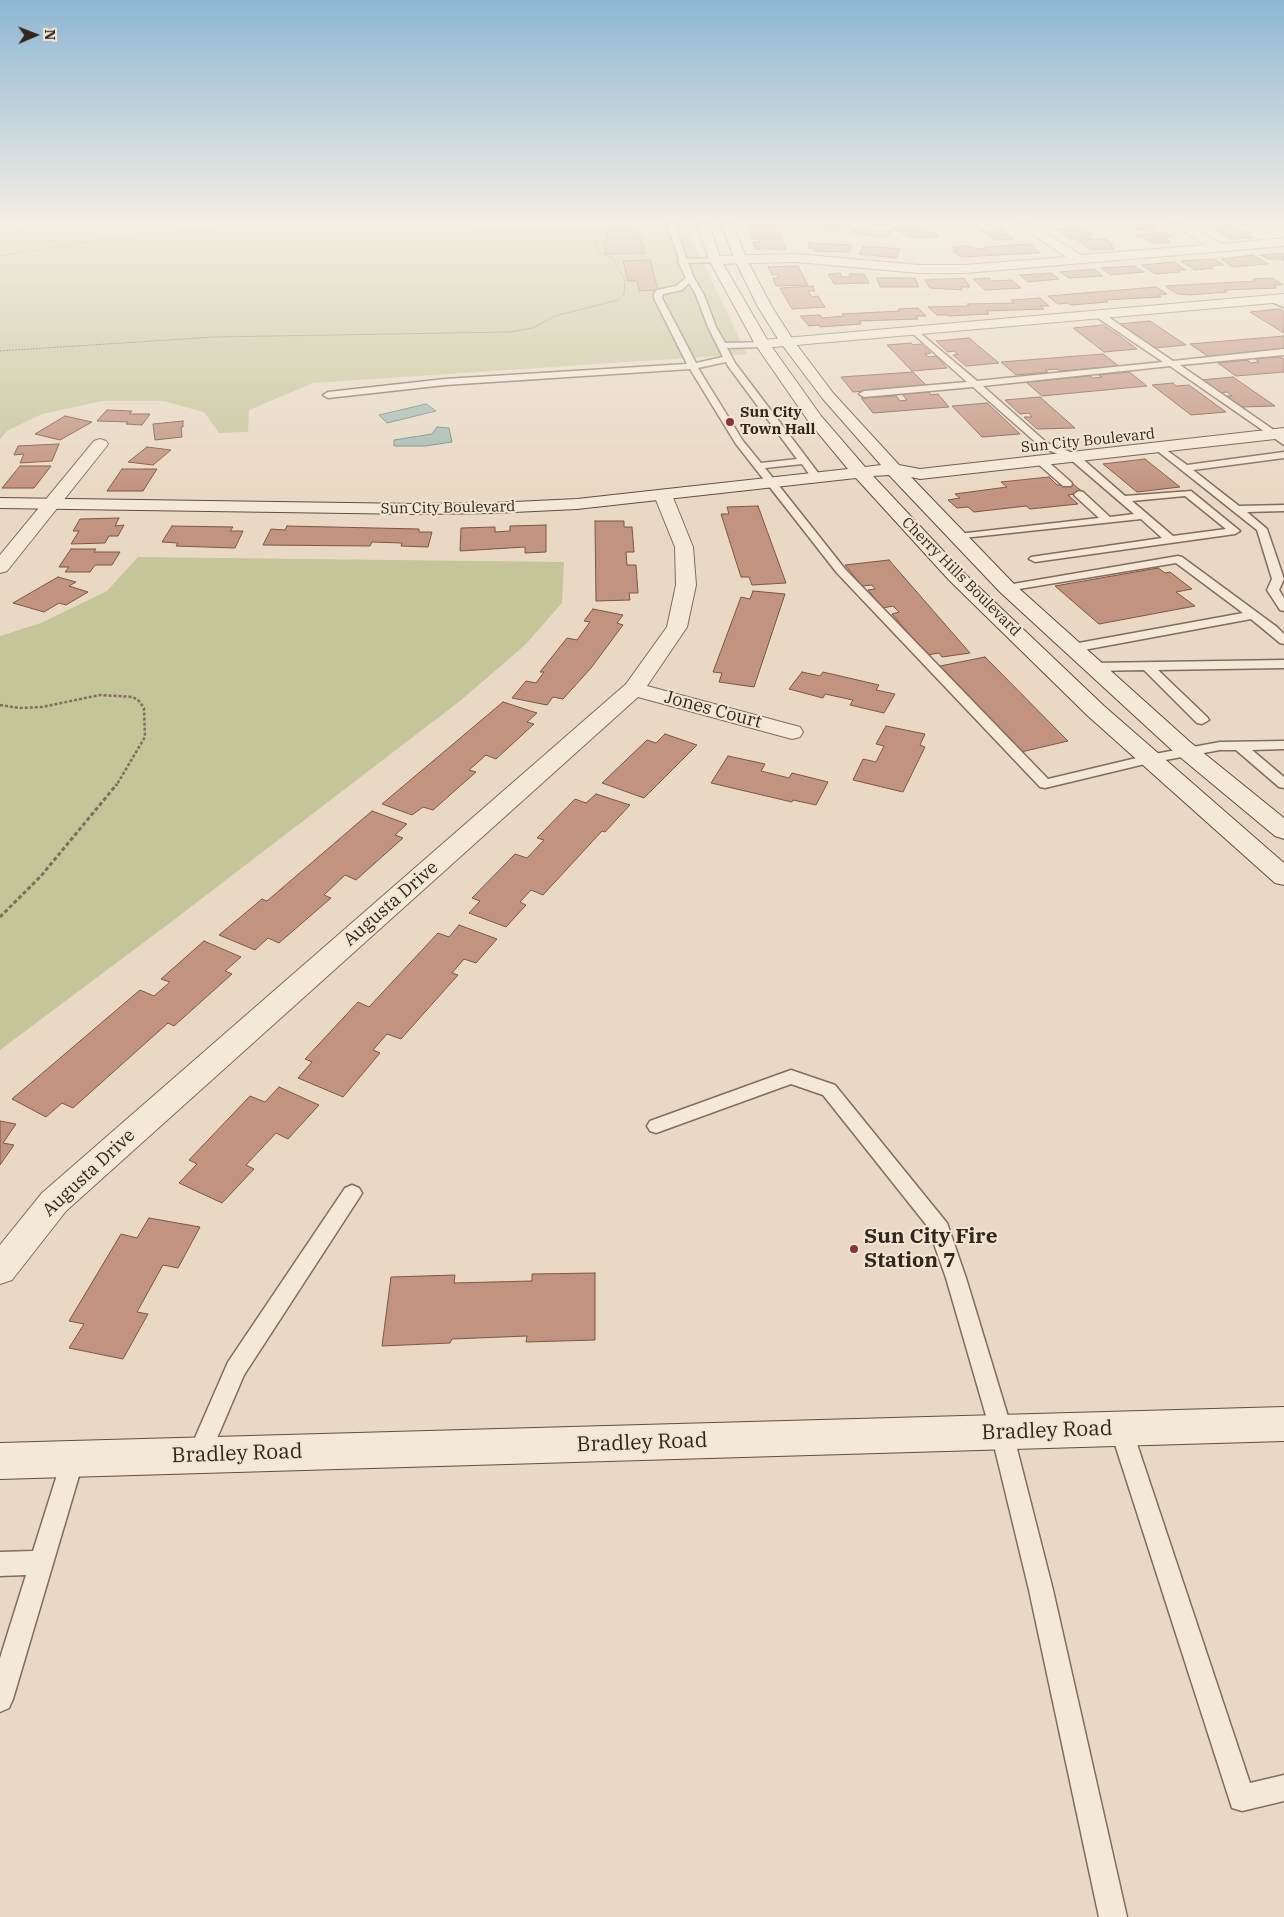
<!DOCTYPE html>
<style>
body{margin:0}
#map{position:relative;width:1284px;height:1917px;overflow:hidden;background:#e9d9c4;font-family:"IBM Plex Serif",serif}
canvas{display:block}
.north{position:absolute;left:10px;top:10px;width:50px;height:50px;-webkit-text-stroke:4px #f1e5d3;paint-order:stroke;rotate:89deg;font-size:14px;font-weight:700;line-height:20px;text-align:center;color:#33261f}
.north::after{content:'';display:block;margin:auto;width:18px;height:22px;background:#33261f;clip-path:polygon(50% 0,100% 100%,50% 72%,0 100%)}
</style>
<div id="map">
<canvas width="1284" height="1917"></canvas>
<div class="north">N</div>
</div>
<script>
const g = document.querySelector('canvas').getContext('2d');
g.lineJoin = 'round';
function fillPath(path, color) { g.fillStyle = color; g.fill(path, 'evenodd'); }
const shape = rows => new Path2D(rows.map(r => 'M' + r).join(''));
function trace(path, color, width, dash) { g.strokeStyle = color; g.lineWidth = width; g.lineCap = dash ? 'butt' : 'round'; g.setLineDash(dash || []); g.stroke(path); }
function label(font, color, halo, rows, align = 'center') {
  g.font = font + ' "IBM Plex Serif",serif'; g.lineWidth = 4; g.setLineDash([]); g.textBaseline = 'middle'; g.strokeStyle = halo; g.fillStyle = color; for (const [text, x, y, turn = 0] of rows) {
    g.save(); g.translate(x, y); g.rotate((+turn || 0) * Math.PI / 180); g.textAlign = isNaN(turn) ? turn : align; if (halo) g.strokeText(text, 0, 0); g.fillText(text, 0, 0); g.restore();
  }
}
fillPath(shape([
 [32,224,687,224,691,238,747,354,313,383,249,410,248,432,219,433,204,412,163,401,103,401,42,414,7,431,0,439,0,233],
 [138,557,564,562,562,603,525,645,460,701,175,919,0,1050,0,636,41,623,107,591]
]), '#c5c59a');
const water = shape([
 [426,404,436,411,387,423,379,415,426,404],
 [437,427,449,428,452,442,425,446,394,446,394,440,432,434,437,427]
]);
fillPath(water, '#a6bcb3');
trace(water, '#6e897f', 1);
const building = shape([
 [746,224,769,224,776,226,778,229,748,230,746,224],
 [814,224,846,224,850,228,828,230,814,224],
 [1126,224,1149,224,1156,229,1136,230,1126,224],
 [1205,224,1229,224,1233,226,1210,228,1205,224],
 [914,225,937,235,938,237,913,238,891,228,914,225],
 [1076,227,1094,234,1088,235,1092,237,1071,239,1056,229,1076,227],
 [1233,227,1240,231,1245,231,1251,234,1246,234,1253,238,1231,239,1213,229,1233,227],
 [856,228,891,232,886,237,850,233,856,228],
 [1000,229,1014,239,996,240,980,231,1000,229],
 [638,230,645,253,606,254,603,241,608,241,606,231,638,230],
 [749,232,779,232,786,249,756,249,753,242,760,242,759,239,752,239,749,232],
 [1165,232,1173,237,1164,237,1170,242,1154,243,1135,235,1165,232],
 [1098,239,1106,239,1113,245,1109,245,1114,249,1091,250,1078,240,1098,239],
 [809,243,851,245,850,252,814,251,814,248,808,248,809,243],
 [1029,244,1040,253,961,257,953,251,957,250,953,247,967,246,979,249,987,249,985,247,1029,244],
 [863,247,876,247,900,249,896,258,859,254,863,247],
 [1284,253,1283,261,1279,259,1269,259,1260,255,1284,253],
 [1253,255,1268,264,1233,267,1221,259,1253,255],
 [1213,259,1224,265,1210,266,1213,268,1195,270,1181,261,1213,259],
 [650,260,658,290,639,291,637,281,628,281,623,261,650,260],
 [1174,262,1186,270,1178,270,1180,272,1155,274,1142,265,1174,262],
 [798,266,808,285,776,286,773,278,779,278,778,275,772,275,768,267,798,266],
 [1134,266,1144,272,1111,275,1101,268,1134,266],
 [1094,269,1103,276,1069,278,1060,272,1094,269],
 [840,273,842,277,851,277,849,274,864,274,869,283,834,284,828,274,840,273],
 [1051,273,1059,279,1028,282,1020,275,1051,273],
 [877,278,915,278,919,287,880,287,877,278],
 [964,278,970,287,961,287,962,290,930,288,925,280,964,278],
 [989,278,992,281,1012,280,1021,288,985,290,973,279,989,278],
 [1272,278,1283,285,1274,285,1277,288,1224,290,1227,292,1190,295,1177,294,1165,286,1256,281,1253,279,1272,278],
 [813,286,815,291,808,291,812,297,818,296,825,307,792,309,780,288,813,286],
 [1156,287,1167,294,1158,295,1161,297,1105,300,1108,302,1071,305,1068,303,1058,304,1048,296,1156,287],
 [1040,298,1049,306,1040,306,1044,309,986,311,989,314,949,316,948,315,937,315,928,307,969,306,967,304,1014,303,1011,300,1040,298],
 [918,308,926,316,916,316,918,319,859,321,861,324,820,327,819,325,809,326,800,316,820,315,822,318,844,316,842,314,900,311,898,309,918,308],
 [1280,309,1284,312,1284,333,1250,312,1280,309],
 [1150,321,1186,345,1154,348,1118,324,1150,321],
 [1103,325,1121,337,1137,349,1104,352,1073,328,1103,325],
 [1284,336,1284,349,1209,357,1190,344,1284,336],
 [969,338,999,363,966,366,953,355,958,354,954,351,948,352,936,341,969,338],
 [911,343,913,345,921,344,931,353,925,354,929,357,936,356,947,368,912,371,887,345,911,343],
 [1103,354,1119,366,1060,371,1057,369,1045,370,1048,372,1016,375,1001,362,1103,354],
 [1279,357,1284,359,1284,372,1236,376,1218,363,1247,360,1251,363,1259,362,1255,359,1279,357],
 [913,372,926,385,853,392,841,377,913,372],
 [1129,372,1147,386,1042,396,1026,382,1090,376,1093,378,1102,377,1099,375,1129,372],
 [1233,377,1275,406,1241,407,1227,396,1232,396,1227,392,1218,393,1200,380,1233,377],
 [1173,383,1176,386,1189,385,1226,412,1191,415,1152,385,1173,383],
 [929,392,931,395,938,394,949,407,873,413,861,398,896,396,900,401,907,400,902,394,929,392],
 [1040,397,1075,428,1037,429,1024,417,1032,417,1029,413,1020,414,1005,400,1040,397],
 [987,403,1000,415,1020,434,982,437,952,406,987,403],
 [107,410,132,411,129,414,150,414,142,425,126,424,128,422,97,421,107,410],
 [65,416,92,422,60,440,35,434,65,416],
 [183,421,183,427,181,427,182,437,155,440,153,424,183,421],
 [59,444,52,461,20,463,24,454,14,455,18,446,59,444],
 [147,447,171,450,153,465,128,462,147,447],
 [1145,459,1180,487,1137,492,1103,464,1145,459],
 [20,466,51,466,34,488,2,488,20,466],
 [122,469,157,469,143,491,107,491,122,469],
 [1049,477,1057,485,1073,484,1084,493,1068,495,1078,504,1030,509,1026,506,974,512,968,507,957,508,948,500,960,498,955,494,1007,487,1001,482,1049,477],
 [758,506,786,583,752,585,749,577,741,577,721,514,729,514,727,507,758,506],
 [119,518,115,526,124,525,118,536,109,536,105,543,71,544,79,531,73,531,80,519,119,518],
 [595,521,624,521,624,527,632,527,634,552,626,552,627,565,636,565,638,593,629,593,630,600,596,601,595,521],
 [546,525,546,552,525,553,525,547,460,551,461,528,495,527,495,532,510,531,510,526,546,525],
 [172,526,233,527,230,531,243,531,235,548,176,546,178,543,162,542,172,526],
 [287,526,419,529,419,532,432,532,428,547,401,546,402,543,372,542,370,546,263,545,271,529,285,530,287,526],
 [71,549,96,549,94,552,120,552,112,565,95,565,90,572,65,572,69,567,59,567,71,549],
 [889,560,970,653,942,657,939,653,927,655,892,614,899,612,893,606,883,608,868,590,875,589,872,585,862,586,845,565,889,560],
 [1158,568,1165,573,1170,572,1192,589,1176,592,1195,606,1099,624,1055,586,1158,568],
 [58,577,76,582,69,586,88,592,66,605,59,603,44,612,13,603,58,577],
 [753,591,785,594,754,687,719,682,722,673,713,672,741,597,750,599,753,591],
 [593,609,623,615,617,623,623,625,591,668,563,699,553,697,547,705,512,698,526,681,536,683,544,672,540,672,567,638,577,640,590,622,584,621,593,609],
 [985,657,1068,741,1021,752,940,666,985,657],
 [802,672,820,676,823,672,879,685,876,690,895,694,884,713,850,705,853,700,825,694,823,698,789,689,802,672],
 [503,702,537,713,527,722,534,724,496,759,486,755,469,770,476,772,433,810,423,807,412,815,382,804,503,702],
 [886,726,925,734,920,745,925,747,903,792,853,780,863,759,876,762,884,746,876,744,886,726],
 [665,734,697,745,644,798,602,783,647,740,656,743,665,734],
 [728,756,765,764,761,771,789,778,792,773,828,782,816,805,793,800,792,802,711,783,728,756],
 [596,794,630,805,605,832,602,831,543,895,531,890,520,902,526,905,506,927,469,913,480,901,472,898,515,854,527,858,544,840,537,838,575,799,586,803,596,794],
 [372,811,407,824,395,835,403,838,356,880,345,875,324,895,331,898,279,943,268,938,255,950,219,935,262,899,267,901,372,811],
 [459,925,497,939,476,963,464,959,452,973,458,975,401,1039,387,1034,373,1050,380,1053,343,1097,298,1078,312,1062,305,1059,358,1002,369,1007,438,933,449,937,459,925],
 [204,941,241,957,225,971,232,974,174,1026,168,1023,73,1108,62,1103,46,1117,12,1099,140,990,154,996,170,982,161,979,204,941],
 [279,1087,319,1105,288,1139,276,1133,246,1165,254,1169,222,1203,179,1183,197,1164,189,1160,250,1096,265,1102,279,1087],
 [0,1121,16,1124,3,1143,14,1145,0,1165,0,1121],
 [149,1218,200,1227,178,1268,163,1265,137,1312,148,1314,123,1359,69,1348,84,1324,69,1321,121,1234,137,1238,149,1218],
 [595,1273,595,1340,526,1342,527,1336,452,1339,450,1343,382,1346,391,1277,455,1275,454,1283,532,1281,532,1274,595,1273]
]);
fillPath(building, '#c2937f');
trace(building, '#7d5545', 1);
const lane = shape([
 [667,224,674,224,687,259,715,258,719,260,715,262,688,263,694,278,704,295,716,327,725,343,765,342,765,346,762,347,727,348,735,363,822,478,817,481,813,480,802,464,765,468,845,569,1048,779,1149,755,1220,742,1284,741,1284,749,1252,750,1284,777,1284,788,1279,787,1236,750,1220,750,1149,763,1045,788,1040,787,837,573,736,444,690,369,445,385,328,398,323,395,328,392,445,379,687,364,654,298,654,294,657,290,676,286,686,278,678,261,679,259,667,224],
 [689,283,696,295,708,327,723,357,696,363,662,298,663,294,682,290,689,283],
 [726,362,728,366,797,459,761,463,743,441,698,368,726,362],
 [1269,297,1275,297,1284,302,1284,307,1269,301,1269,297],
 [1095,312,1101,312,1173,361,1284,349,1284,355,1180,365,1284,437,1284,445,1170,366,983,386,1047,443,1078,455,1125,496,1191,491,1240,531,1235,534,1035,562,1029,559,1031,557,1162,538,1141,519,954,539,953,537,958,534,1099,518,1075,496,1074,494,1079,491,1083,492,1110,517,1134,514,1070,459,1041,447,973,387,864,397,859,394,864,391,967,382,911,332,910,330,914,328,977,381,1163,362,1095,316,1095,312],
 [1185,496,1226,529,1173,536,1132,501,1185,496],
 [1158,444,1187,465,1284,452,1284,458,1193,470,1239,506,1284,505,1284,511,1247,512,1267,529,1284,579,1279,590,1284,598,1284,611,1280,610,1267,590,1272,579,1257,530,1155,449,1153,447,1158,444],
 [1041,458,1045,459,1071,482,1072,484,1071,486,1063,486,1037,463,1037,459,1041,458],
 [1178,556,1182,557,1277,627,1284,634,1284,644,1280,643,1251,619,1073,652,1069,651,1067,648,1069,645,1073,644,1243,613,1176,563,1007,591,1001,588,1007,585,1178,556],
 [1284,660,1284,668,1158,670,1207,717,1209,720,1202,724,1197,723,1144,670,1094,671,1088,667,1094,663,1284,660],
 [791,1070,835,1085,947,1223,966,1278,1013,1433,1053,1590,1127,1917,1099,1917,1029,1590,991,1433,946,1278,928,1227,823,1095,791,1084,656,1133,650,1131,647,1126,650,1121,791,1070],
 [352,1185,359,1188,362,1193,359,1198,244,1375,206,1464,198,1467,190,1464,187,1456,228,1362,345,1188,352,1185],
 [1121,1419,1129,1422,1132,1429,1250,1783,1284,1775,1284,1801,1242,1811,1232,1808,1110,1429,1113,1422,1121,1419],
 [73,1448,81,1451,84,1459,13,1699,9,1708,0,1712,0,1658,26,1575,0,1576,0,1552,33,1551,62,1459,65,1451,73,1448]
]);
const street = shape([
 [1017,224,1032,224,1081,255,1206,245,1171,224,1186,224,1222,244,1284,238,1284,246,965,273,919,273,796,262,715,264,709,260,715,256,796,254,919,265,965,265,1066,257,1017,224],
 [1284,294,1284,302,762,348,757,347,755,344,757,341,762,340,1284,294],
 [100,439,106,441,108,444,106,447,7,571,0,573,0,555,94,441,100,439],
 [663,490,669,491,672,495,693,547,696,585,687,627,647,686,800,727,803,732,800,737,792,739,638,697,66,1211,12,1280,0,1284,0,1245,42,1193,626,684,667,627,676,585,675,547,654,495,657,491,663,490]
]);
const secondary = shape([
 [697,224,709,224,721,260,769,343,821,416,865,467,881,465,823,399,780,342,758,307,735,260,721,224,733,224,747,260,772,307,793,340,833,393,899,465,920,469,1284,428,1284,438,920,479,911,477,1014,584,1190,742,1284,818,1284,839,1275,836,1174,752,1000,592,889,475,873,476,963,572,1104,706,1284,863,1284,885,1275,883,1088,716,949,580,856,478,577,509,493,513,417,514,0,508,0,498,417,504,493,503,577,499,848,469,809,422,755,344,709,260,697,224],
 [1284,1407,1284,1441,0,1479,0,1443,1284,1407]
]);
trace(lane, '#816c5d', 3);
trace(street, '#816c5d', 2);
trace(secondary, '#634d40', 2);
trace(shape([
 [594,231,624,229,624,224],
 [0,256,98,240,260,224],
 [0,351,214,337,509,332,533,328,555,316,618,300,624,295,625,280,613,258,598,252,594,231,485,232,449,224]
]), '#816c5d', 1, [2, 1]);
trace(shape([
 [0,705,20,708,42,707,100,695,133,697,139,701,144,708,145,737,116,786]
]), '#816c5d', 2.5, [3, 2]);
trace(shape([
 [0,917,41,876,117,784]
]), '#816c5d', 3, [4, 2.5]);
fillPath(lane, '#f4e8d7');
fillPath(street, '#f4e8d7');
fillPath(secondary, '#f4e8d7');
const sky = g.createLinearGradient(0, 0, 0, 493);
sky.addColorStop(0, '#8db7d3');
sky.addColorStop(0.45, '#f5eee4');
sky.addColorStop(1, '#f5eee400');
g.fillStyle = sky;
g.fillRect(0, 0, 1284, 493);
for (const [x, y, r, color] of [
 [730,422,5,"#89343f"],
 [854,1249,5,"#89343f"]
]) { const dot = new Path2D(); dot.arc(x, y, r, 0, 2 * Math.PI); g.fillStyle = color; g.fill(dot); trace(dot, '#f1e5d3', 2); }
label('bold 15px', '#33261f', '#f1e5d3', [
 ["Sun City",740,413],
 ["Town Hall",740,430]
], 'left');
label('15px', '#33261f', '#f1e5d3', [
 ["Sun City Boulevard",1088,441,-6],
 ["Sun City Boulevard",448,508,-1],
 ["Cherry Hills Boulevard",961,577,45]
]);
label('18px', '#33261f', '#f1e5d3', [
 ["Jones Court",713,710,15],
 ["Augusta Drive",391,904,-41],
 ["Augusta Drive",89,1173,-43]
]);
label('bold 21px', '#33261f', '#f1e5d3', [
 ["Sun City Fire",864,1237],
 ["Station 7",864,1261]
], 'left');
label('21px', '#33261f', '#f1e5d3', [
 ["Bradley Road",1047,1431,-2],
 ["Bradley Road",642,1443,-2],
 ["Bradley Road",237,1454,-2]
]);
</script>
